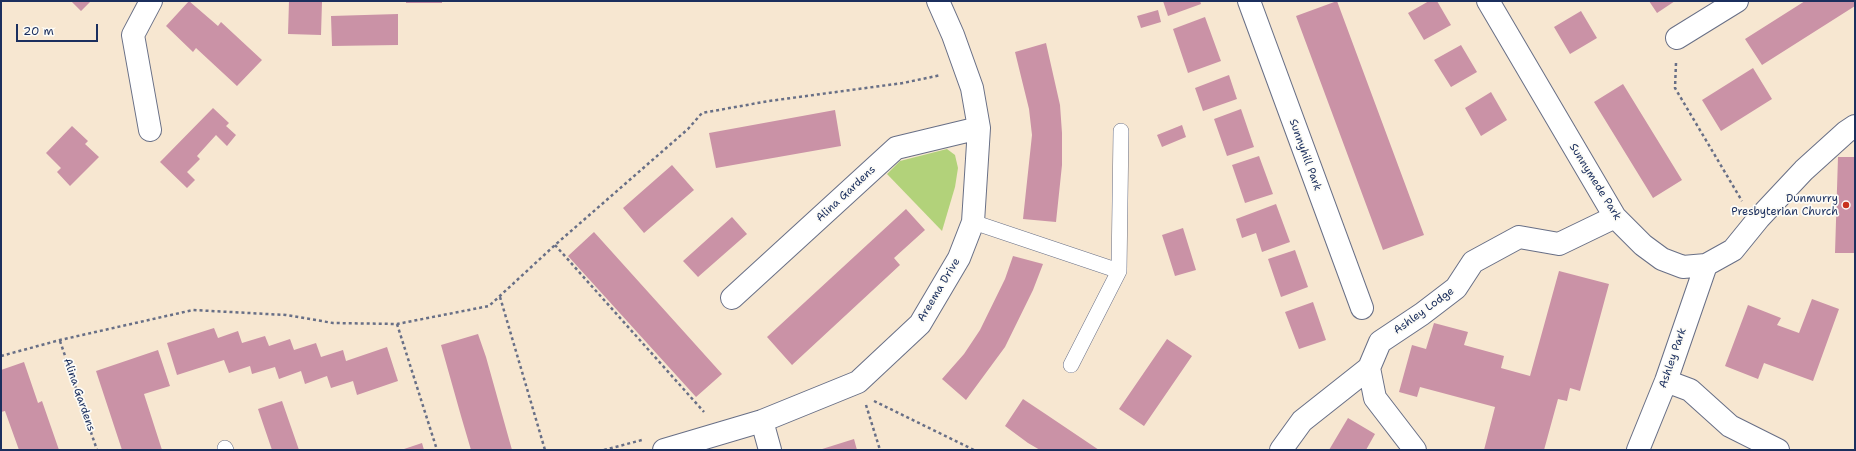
<!DOCTYPE html>
<style>
body{margin:0}
#map{position:relative;width:1856px;height:451px;overflow:hidden;background:#f7e7d1;font-family:"Shantell Sans",sans-serif}
canvas{display:block}
.frame{position:absolute;inset:0;border:2px solid #1b2f5e;pointer-events:none}
.scale{position:absolute;left:16px;top:24px;width:82px;height:18px;box-sizing:border-box;border:2px solid #1b2f5e;border-top:0;padding-left:5px;font-size:12px;line-height:14px;white-space:nowrap;color:#1b2f5e;-webkit-text-stroke:3px #fdfcf7;paint-order:stroke}
</style>
<div id="map">
<canvas width="1856" height="451"></canvas>
<div class="frame"></div>
<div class="scale">20 m</div>
</div>
<script>
const g = document.querySelector('canvas').getContext('2d');
g.lineJoin = 'round';
function fillPath(path, color) { g.fillStyle = color; g.fill(path, 'evenodd'); }
const shape = rows => new Path2D(rows.map(r => 'M' + r).join(''));
function trace(path, color, width, dash) { g.strokeStyle = color; g.lineWidth = width; g.lineCap = dash ? 'butt' : 'round'; g.setLineDash(dash || []); g.stroke(path); }
function label(font, color, halo, rows, align = 'center') {
  g.font = font + ' "Shantell Sans",sans-serif'; g.lineWidth = 3.5; g.setLineDash([]); g.textBaseline = 'middle'; g.strokeStyle = halo; g.fillStyle = color; for (const [text, x, y, turn = 0] of rows) {
    g.save(); g.translate(x, y); g.rotate((+turn || 0) * Math.PI / 180); g.textAlign = isNaN(turn) ? turn : align; if (halo) g.strokeText(text, 0, 0); g.fillText(text, 0, 0); g.restore();
  }
}
fillPath(shape([
 [947,149,955,155,958,168,955,187,942,231,887,174,900,161]
]), '#b2d27a');
fillPath(shape([
 [71,1,91,1,81,11],
 [189,1,218,26,221,22,262,60,237,86,196,48,193,52,166,26],
 [289,1,322,2,321,35,288,34],
 [406,1,442,1,442,3,406,3],
 [1163,1,1200,1,1201,4,1168,16],
 [1337,1,1424,235,1383,250,1296,16],
 [1429,1,1437,1,1451,25,1424,40,1408,13],
 [1649,1,1675,1,1657,13],
 [1805,1,1855,1,1855,6,1762,65,1745,39],
 [1158,10,1161,22,1141,28,1137,16],
 [1581,11,1597,38,1570,54,1554,27],
 [398,14,398,45,332,46,331,16],
 [1205,17,1221,61,1188,73,1173,29],
 [1046,43,1060,105,1062,133,1062,165,1056,222,1023,219,1032,135,1029,109,1015,52],
 [1461,45,1477,72,1451,87,1434,60],
 [1753,68,1772,99,1721,131,1702,100],
 [1229,75,1237,99,1203,111,1195,88],
 [1623,84,1682,180,1653,198,1594,102],
 [1491,92,1507,120,1481,136,1465,108],
 [213,108,229,123,226,126,236,135,227,146,216,135,197,156,200,159,187,172,195,180,187,188,160,162],
 [1241,109,1254,147,1227,156,1214,119],
 [835,110,841,146,716,168,709,133],
 [1182,125,1186,137,1162,147,1157,135],
 [72,126,88,141,85,144,99,157,70,186,57,172,61,168,46,153],
 [1259,156,1273,194,1245,203,1232,165],
 [1838,157,1855,157,1855,253,1835,253],
 [672,165,694,190,644,233,623,208],
 [1276,204,1290,242,1262,252,1256,233,1242,238,1236,219],
 [906,209,925,230,894,258,900,265,792,365,767,337],
 [732,217,747,234,698,277,683,261],
 [1183,228,1196,270,1175,276,1162,235],
 [594,232,722,374,696,397,568,256],
 [1295,250,1308,287,1281,297,1268,259],
 [1013,256,1043,264,1033,290,1005,347,966,400,942,379,964,354,980,330,1005,279],
 [1559,271,1609,284,1580,391,1570,388,1567,401,1558,399,1544,450,1484,450,1495,407,1420,387,1417,397,1399,392,1412,345,1426,349,1434,323,1468,332,1464,345,1504,356,1501,368,1530,376],
 [1812,299,1839,309,1813,381,1764,363,1758,379,1725,366,1748,305,1781,318,1777,325,1799,333],
 [1313,302,1326,340,1299,349,1285,312],
 [214,328,218,338,238,331,242,343,265,336,269,346,290,339,294,350,316,343,321,357,343,350,346,361,387,347,398,381,357,395,353,381,331,388,327,376,305,384,301,371,279,379,275,367,252,374,250,366,229,373,224,360,177,375,167,343],
 [478,334,486,357,512,450,471,450,461,416,441,345],
 [1167,339,1192,356,1144,426,1119,409],
 [158,350,170,386,144,394,162,450,122,450,96,371],
 [24,362,38,403,42,401,59,450,19,450,5,411,1,412,1,370],
 [1023,399,1047,415,1099,450,1040,450,1028,443,1005,426],
 [282,401,299,450,272,450,258,409],
 [1348,418,1375,434,1366,450,1329,450],
 [854,439,857,450,819,450],
 [422,443,424,450,401,450]
]), '#ca92a6');
const service = shape([
 [973,222,1119,271],
 [1071,365,1119,271,1121,131],
 [225,448,226,450]
]);
const minor = shape([
 [1249,1,1362,308],
 [1488,1,1615,217,1643,245,1662,259,1683,267,1706,265,1733,250,1759,218,1804,170,1846,132,1855,126],
 [1677,38,1737,1],
 [150,130,133,35,151,1],
 [732,298,896,148,979,128],
 [1666,381,1690,390,1730,426,1778,450],
 [762,421,770,450],
 [664,450,762,421,858,382,920,324,959,258,973,222,979,128,972,88,953,35,938,1],
 [1281,450,1302,421,1369,368],
 [1415,450,1375,398,1369,368,1380,342,1422,314,1456,288,1473,262,1519,237,1559,244,1615,217],
 [1638,450,1666,381,1706,265]
]);
trace(service, '#686f86', 16);
trace(minor, '#686f86', 24);
trace(shape([
 [1676,63,1675,88,1742,201],
 [555,245,704,412],
 [500,297,545,450],
 [397,324,437,450],
 [60,341,97,450],
 [1,356,60,340,193,310,286,315,333,323,397,324,489,306,555,245,688,129,702,113,769,101,903,83,941,75],
 [874,401,974,450],
 [866,405,880,450],
 [604,450,642,440]
]), '#686f86', 2.5, [3, 3]);
trace(service, '#fff', 15);
trace(minor, '#fff', 22);
for (const [x, y, r, color] of [
 [1846,205,4,"#c8321e"]
]) { const dot = new Path2D(); dot.arc(x, y, r, 0, 2 * Math.PI); g.fillStyle = color; g.fill(dot); trace(dot, '#fdfcf7', 1.5); }
label('11px', '#1b2f5e', '#fdfcf7', [
 ["Sunnyhill Park",1305,155,70],
 ["Sunnymede Park",1595,182,58],
 ["Alina Gardens",846,194,-43],
 ["Areema Drive",939,290,-59],
 ["Ashley Lodge",1424,311,-36],
 ["Ashley Park",1673,358,-71],
 ["Alina Gardens",79,395,71]
]);
label('11px', '#1b2f5e', '#fdfcf7', [
 ["Dunmurry",1838,199],
 ["Presbyterian Church",1838,212]
], 'right');
</script>
